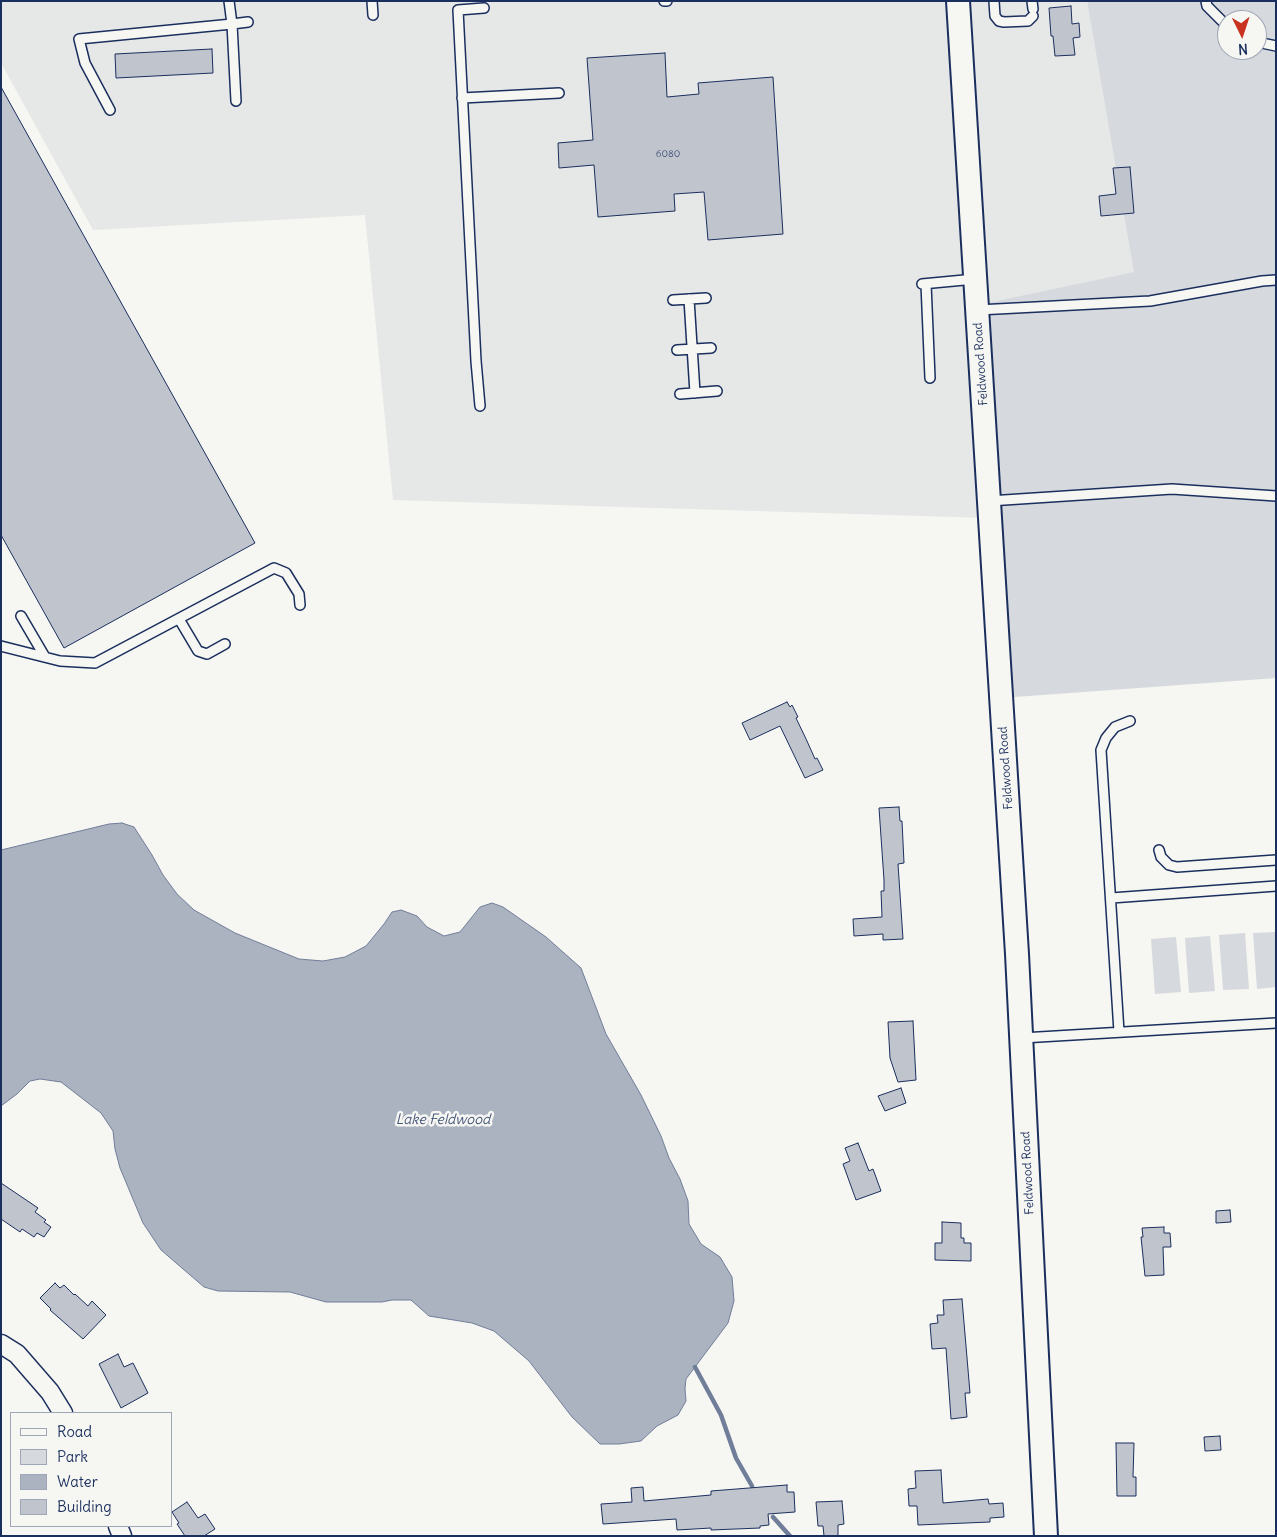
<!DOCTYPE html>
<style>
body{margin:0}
#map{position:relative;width:1277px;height:1537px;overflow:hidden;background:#f6f6f2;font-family:Delius,sans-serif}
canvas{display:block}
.frame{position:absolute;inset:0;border:2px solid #1b2f5e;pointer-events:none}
.legend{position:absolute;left:10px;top:1412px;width:162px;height:115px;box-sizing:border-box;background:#f6f6f2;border:1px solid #9ea6b7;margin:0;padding:6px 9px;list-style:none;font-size:15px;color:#1b2f5e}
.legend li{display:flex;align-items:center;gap:10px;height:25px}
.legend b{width:25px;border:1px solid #9ea6b7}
.north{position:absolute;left:1217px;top:10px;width:50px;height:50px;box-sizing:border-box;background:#f6f6f2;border:1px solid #9ea6b7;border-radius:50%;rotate:176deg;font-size:14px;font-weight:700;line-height:20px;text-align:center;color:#1b2f5e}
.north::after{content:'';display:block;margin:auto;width:18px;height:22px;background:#c8321e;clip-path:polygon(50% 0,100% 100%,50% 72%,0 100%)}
</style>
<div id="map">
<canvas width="1277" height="1537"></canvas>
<div class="frame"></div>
<ul class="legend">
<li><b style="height:6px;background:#f6f6f2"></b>Road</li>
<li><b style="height:14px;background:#d6d9dd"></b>Park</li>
<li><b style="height:14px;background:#abb2c0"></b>Water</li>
<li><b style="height:14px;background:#c0c4cd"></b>Building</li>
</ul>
<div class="north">N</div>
</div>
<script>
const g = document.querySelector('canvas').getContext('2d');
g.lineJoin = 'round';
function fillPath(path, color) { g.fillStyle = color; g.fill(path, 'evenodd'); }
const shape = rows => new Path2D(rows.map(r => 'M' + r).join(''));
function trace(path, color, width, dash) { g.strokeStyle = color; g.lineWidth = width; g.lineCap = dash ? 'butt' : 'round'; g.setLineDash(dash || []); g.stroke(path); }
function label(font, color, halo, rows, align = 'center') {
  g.font = font + ' Delius,sans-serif'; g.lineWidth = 5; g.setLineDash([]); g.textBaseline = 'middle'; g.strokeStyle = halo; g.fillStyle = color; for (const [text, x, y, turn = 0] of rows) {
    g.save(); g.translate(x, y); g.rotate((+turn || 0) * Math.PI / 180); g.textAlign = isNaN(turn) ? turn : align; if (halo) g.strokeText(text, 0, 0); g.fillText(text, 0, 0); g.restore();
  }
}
fillPath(shape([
 [1,1,1087,1,1135,272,983,304,988,518,393,500,365,215,93,230,1,63]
]), '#e6e7e7');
fillPath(shape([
 [1087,1,1276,1,1276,678,1001,698,982,304,1134,272],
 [1227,20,1257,20,1257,50,1227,50],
 [1276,932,1276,987,1257,989,1253,933],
 [1245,933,1249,989,1223,990,1219,935],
 [1210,936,1215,991,1189,993,1185,938],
 [1176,937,1181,992,1155,994,1151,939]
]), '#d6d9dd');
const water = shape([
 [122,823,134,827,152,855,163,875,177,894,194,910,235,933,299,959,323,961,345,957,366,946,384,924,392,912,401,910,417,916,427,927,444,936,460,932,480,907,492,903,503,907,546,937,581,968,606,1034,641,1095,661,1136,669,1158,680,1179,688,1201,689,1224,701,1244,720,1257,732,1277,734,1301,728,1323,686,1379,685,1389,686,1401,678,1415,657,1426,641,1441,619,1444,600,1444,572,1417,529,1361,494,1331,472,1323,429,1316,411,1300,392,1300,382,1302,326,1302,290,1292,218,1291,204,1287,161,1250,143,1223,120,1168,115,1149,113,1131,101,1113,61,1082,40,1079,30,1081,17,1094,1,1106,1,850,109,824,122,823]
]);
fillPath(water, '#abb2c0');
trace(water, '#717e99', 1);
trace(shape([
 [695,1367,721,1415,736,1458,752,1486],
 [773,1517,790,1536]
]), '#717e99', 4.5);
const building = shape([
 [1071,6,1072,24,1079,23,1080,37,1073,38,1075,55,1055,56,1053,36,1051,36,1049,8,1071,6],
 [212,49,213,73,116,78,115,54,212,49],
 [665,53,667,97,699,94,698,83,773,77,783,234,708,240,704,192,674,194,675,211,598,217,594,165,559,168,558,143,593,140,587,58,665,53],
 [1,87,255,543,64,648,1,535,1,87],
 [1130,167,1134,213,1101,216,1099,196,1116,194,1113,168,1130,167],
 [787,702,790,707,792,705,798,717,796,718,807,741,815,759,817,758,823,770,805,778,780,726,750,740,742,723,787,702],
 [899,807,900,821,902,821,904,863,898,864,903,939,883,940,883,934,854,936,853,919,882,917,881,891,884,891,884,880,879,808,899,807],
 [913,1021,916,1080,898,1082,890,1058,888,1022,913,1021],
 [901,1088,906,1103,885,1111,878,1096,901,1088],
 [858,1143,869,1171,873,1169,881,1191,856,1200,843,1164,850,1161,845,1148,858,1143],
 [1,1183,38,1208,35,1212,46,1220,44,1222,51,1227,44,1237,37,1233,34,1237,22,1229,20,1232,1,1219,1,1183],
 [1230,1210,1231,1222,1216,1223,1216,1211,1230,1210],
 [942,1222,961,1223,961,1238,964,1238,964,1243,971,1243,971,1261,935,1260,935,1243,942,1243,942,1222],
 [1164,1227,1164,1233,1170,1233,1171,1247,1163,1247,1164,1275,1145,1276,1141,1237,1143,1237,1142,1228,1164,1227],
 [55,1283,60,1288,64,1285,74,1295,75,1294,88,1306,92,1301,106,1315,83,1339,50,1310,51,1309,40,1298,55,1283],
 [962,1299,970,1393,965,1393,967,1417,951,1419,946,1348,932,1349,930,1324,938,1323,937,1315,944,1315,943,1300,962,1299],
 [118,1354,124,1367,133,1363,148,1393,121,1408,99,1364,118,1354],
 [1220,1436,1221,1450,1205,1451,1204,1437,1220,1436],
 [1116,1443,1134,1443,1133,1477,1136,1477,1136,1496,1117,1496,1116,1443],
 [941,1470,943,1503,988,1499,989,1504,1003,1503,1004,1517,990,1518,990,1522,918,1525,917,1506,909,1506,908,1489,916,1488,915,1471,941,1470],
 [787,1485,787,1492,794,1492,795,1512,768,1514,769,1525,760,1526,760,1528,711,1530,711,1528,677,1530,676,1519,603,1524,601,1504,632,1502,631,1488,643,1487,644,1501,711,1495,711,1491,787,1485],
 [842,1501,844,1524,838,1525,838,1536,824,1536,823,1526,818,1526,816,1502,842,1501],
 [187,1502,198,1518,205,1514,215,1529,204,1536,185,1536,177,1524,179,1523,172,1512,187,1502]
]);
fillPath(building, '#c0c4cd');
trace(building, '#1b2f5e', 1);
const service = shape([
 [372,1,373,15],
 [664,1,667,1],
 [994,1,995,16,999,21,1004,22,1028,21,1033,16],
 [1032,1,1033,9],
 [1206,1,1207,6,1227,26],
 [1257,42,1276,46],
 [462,98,559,93],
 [236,101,232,24,248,22],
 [110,110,85,63,79,39,232,24,229,1],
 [922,284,975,279],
 [926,284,930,378],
 [689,299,695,393],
 [673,300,706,298],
 [978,310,1150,301,1262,281,1276,280],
 [677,350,711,348],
 [680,394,717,391],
 [480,406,476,361,458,10,484,8],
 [989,501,1172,489,1276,496],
 [21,616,45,657],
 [179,619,198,651,207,654,225,644],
 [1,646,60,661,95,663,274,568,286,573,299,594,300,605],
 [1159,850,1161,857,1169,865,1177,867,1276,860],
 [1111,898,1276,886],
 [1119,1032,1101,750,1106,738,1115,727,1130,721],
 [1022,1038,1276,1023]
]);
const minor = shape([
 [1,1344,17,1354,50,1392,63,1413],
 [118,1526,122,1536]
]);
const tertiary = shape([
 [958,1,1017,954,1046,1536]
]);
trace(service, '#1b2f5e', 12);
trace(minor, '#1b2f5e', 21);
trace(tertiary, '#1b2f5e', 26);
trace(service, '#f6f6f2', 9);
trace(minor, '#f6f6f2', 18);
trace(tertiary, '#f6f6f2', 22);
label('10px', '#44547a', null, [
 ["6080",668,154]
]);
label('12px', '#1b2f5e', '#f6f6f2', [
 ["Feldwood Road",981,364,-94],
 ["Feldwood Road",1006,768,-94],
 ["Feldwood Road",1028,1173,-93]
]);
label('italic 14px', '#46567b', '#f6f6f2', [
 ["Lake Feldwood",443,1120]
]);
</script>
